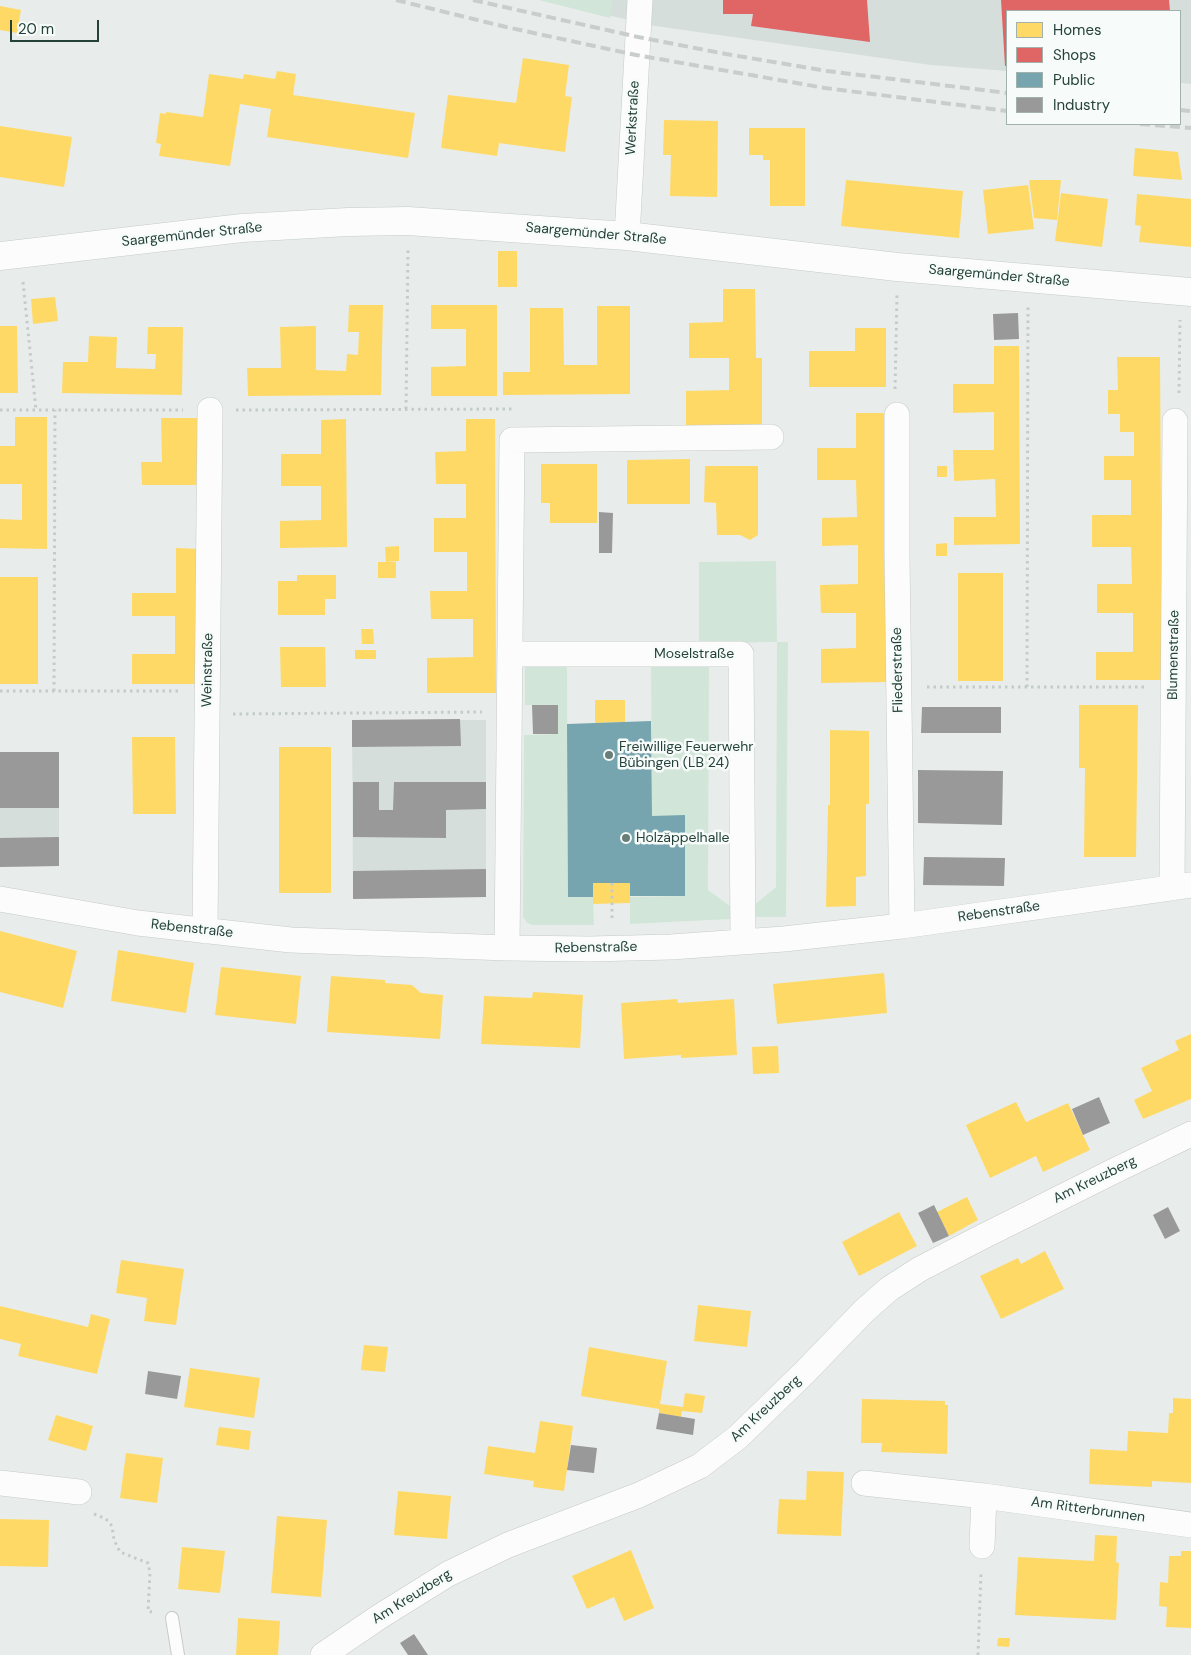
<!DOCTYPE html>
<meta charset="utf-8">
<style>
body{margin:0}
#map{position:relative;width:1191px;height:1655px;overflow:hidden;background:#e8edeb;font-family:"DM Sans",sans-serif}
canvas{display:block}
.legend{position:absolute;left:1006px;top:10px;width:175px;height:115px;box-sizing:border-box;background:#f7fbf9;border:1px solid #a3b1ad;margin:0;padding:6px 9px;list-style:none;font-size:15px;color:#24423a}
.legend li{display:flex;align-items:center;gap:10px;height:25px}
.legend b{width:25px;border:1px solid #a3b1ad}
.scale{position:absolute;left:10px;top:20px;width:89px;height:22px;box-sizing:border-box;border:2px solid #24423a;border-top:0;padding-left:6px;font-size:15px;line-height:18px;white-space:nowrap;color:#24423a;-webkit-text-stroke:4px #f7fbf9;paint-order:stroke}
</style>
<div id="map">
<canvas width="1191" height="1655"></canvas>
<ul class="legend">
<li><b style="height:14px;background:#ffd966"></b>Homes</li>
<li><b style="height:14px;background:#e06666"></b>Shops</li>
<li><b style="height:14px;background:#76a5af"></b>Public</li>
<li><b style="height:14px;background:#999"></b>Industry</li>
</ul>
<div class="scale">20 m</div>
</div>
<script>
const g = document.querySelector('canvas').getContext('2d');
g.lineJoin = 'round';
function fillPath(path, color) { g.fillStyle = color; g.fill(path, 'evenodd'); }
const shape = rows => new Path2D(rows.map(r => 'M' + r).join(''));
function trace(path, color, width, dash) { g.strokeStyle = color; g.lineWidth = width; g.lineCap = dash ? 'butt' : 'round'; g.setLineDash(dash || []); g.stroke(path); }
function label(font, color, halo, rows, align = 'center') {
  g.font = font + ' "DM Sans",sans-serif'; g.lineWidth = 5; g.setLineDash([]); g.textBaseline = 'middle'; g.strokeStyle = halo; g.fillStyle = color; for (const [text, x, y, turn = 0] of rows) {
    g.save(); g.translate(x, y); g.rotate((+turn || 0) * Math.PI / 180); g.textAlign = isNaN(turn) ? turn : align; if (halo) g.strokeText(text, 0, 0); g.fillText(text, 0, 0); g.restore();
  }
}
fillPath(shape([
 [568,0,1191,0,1191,84,1180,83,1180,11,1007,11,1007,71,931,65,655,26,567,6],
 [352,720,486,720,486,897,353,899],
 [0,752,59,752,59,866,0,867]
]), '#d6dedb');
fillPath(shape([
 [539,0,613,0,610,18],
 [776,561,777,642,788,642,786,917,753,917,753,906,776,887,777,642,699,643,699,562],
 [651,663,709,663,708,890,730,906,730,919,630,924,630,897,685,896,685,816,652,816],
 [525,664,567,664,568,897,593,897,594,925,533,925,527,923,523,917,524,735,558,734,557,705,525,705]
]), '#d1e6d8');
fillPath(shape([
 [0,6,21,10,17,33,0,30],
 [523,58,569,65,565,96,572,97,565,152,499,143,497,156,441,148,448,95,516,103],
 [277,71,296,74,293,95,415,113,408,158,267,137,271,109,240,104,230,166,159,156,161,144,156,143,160,113,166,114,166,112,203,117,209,74,243,79,244,74,275,79],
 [664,120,718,121,717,197,670,196,671,155,663,155],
 [0,126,72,137,64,187,0,177],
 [749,128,805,128,805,206,770,206,770,160,763,160,763,155,749,155],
 [1135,148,1178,152,1182,180,1133,176],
 [846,180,963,191,959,238,841,226],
 [1029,180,1061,180,1057,220,1034,218],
 [1028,185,1034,229,988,234,983,190],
 [1061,193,1108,199,1102,247,1055,241],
 [1137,194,1191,199,1191,247,1139,242,1141,226,1135,225],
 [498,251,517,251,517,287,498,287],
 [723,289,755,289,756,358,762,358,762,426,686,426,686,391,729,390,729,358,689,358,689,323,723,322],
 [55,297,58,321,33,324,31,299],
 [349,305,383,305,381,395,248,396,247,368,281,368,280,327,316,326,316,370,346,371,347,354,358,355,359,332,348,332],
 [431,305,497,305,497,396,431,396,431,367,466,366,466,329,431,329],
 [597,306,630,306,630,394,503,395,503,372,530,372,530,308,563,308,564,365,597,365],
 [0,326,17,326,18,393,0,393],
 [148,327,183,327,182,395,62,393,63,362,88,362,89,336,117,337,116,368,155,369,156,354,147,354],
 [855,328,886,328,886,387,809,387,809,351,855,351],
 [994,346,1019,346,1020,544,954,545,954,517,996,517,995,479,954,481,953,450,994,450,994,412,953,413,953,384,994,384],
 [1117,357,1160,357,1162,680,1096,680,1096,652,1133,652,1133,613,1097,613,1097,584,1132,584,1131,547,1092,547,1092,515,1131,515,1131,480,1104,480,1104,456,1134,456,1134,432,1120,432,1120,414,1108,414,1108,390,1118,390],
 [856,413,885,413,887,682,821,683,821,649,856,648,856,613,821,613,820,585,858,584,858,545,822,546,822,518,857,517,856,480,817,480,817,448,856,448],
 [15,417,47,417,47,549,0,548,0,519,22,520,22,484,0,484,0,446,15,446],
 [161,418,197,418,197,485,142,485,141,462,162,462],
 [346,419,347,547,280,548,280,521,321,520,321,486,281,486,281,454,321,454,321,420],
 [466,419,495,419,496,693,427,693,427,658,473,657,473,619,431,619,430,591,467,591,467,552,434,552,434,518,466,518,466,484,436,484,435,452,466,451],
 [690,459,690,504,627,504,627,460],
 [541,464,597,464,597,523,550,523,550,503,541,503],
 [705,466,758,466,758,535,750,540,740,535,717,535,716,503,704,502],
 [937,466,947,466,947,477,937,477],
 [947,543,947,556,936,556,936,544],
 [399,546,399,561,386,562,385,547],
 [176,548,200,549,198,684,132,684,132,654,175,654,175,616,132,616,132,593,176,593],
 [378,562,396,562,396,578,378,578],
 [958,573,1003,573,1003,681,958,681],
 [297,575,336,575,336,599,325,599,325,615,278,615,278,581,297,581],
 [0,577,38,577,38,684,0,684],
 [361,629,373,629,374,644,362,644],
 [280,647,325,647,326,687,281,687],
 [355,650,376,650,376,659,355,659],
 [595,700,625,700,625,722,595,723],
 [1079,705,1138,705,1136,857,1084,857,1085,768,1079,768],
 [830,730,869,731,869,804,866,804,866,876,856,877,856,906,826,907,828,805,830,805],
 [132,737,175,737,176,814,133,814],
 [279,747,331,747,331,893,279,893],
 [593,883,630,883,630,903,593,904],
 [0,931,77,951,63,1008,0,992],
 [118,950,194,963,186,1013,111,1001],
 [221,967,301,976,296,1024,215,1015],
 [884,973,887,1013,777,1024,773,984],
 [331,976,385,980,385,983,412,985,421,993,443,995,440,1039,327,1032],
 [533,992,583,995,580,1048,481,1044,484,996,532,998],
 [677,999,678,1003,734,999,737,1055,681,1058,681,1055,624,1059,621,1003],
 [1191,1034,1191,1099,1143,1119,1134,1100,1152,1091,1141,1068,1179,1050,1175,1041],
 [778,1046,779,1073,753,1074,752,1047],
 [1016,1102,1026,1122,1068,1103,1090,1150,1043,1172,1036,1156,990,1178,966,1125],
 [967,1197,978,1220,949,1236,937,1212],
 [899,1212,917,1246,859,1276,842,1242],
 [1045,1251,1064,1289,1001,1319,980,1276,1018,1258,1021,1264],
 [121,1260,184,1269,176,1325,144,1321,147,1298,116,1293],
 [698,1305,751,1311,747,1347,694,1341],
 [0,1306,88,1327,91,1314,110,1319,97,1374,18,1356,21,1344,0,1339],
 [364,1345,388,1347,385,1372,361,1370],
 [589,1347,667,1361,660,1404,683,1407,685,1393,705,1396,702,1413,682,1411,681,1417,659,1413,659,1409,581,1396],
 [190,1368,260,1378,254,1418,184,1407],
 [1173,1398,1191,1399,1191,1483,1152,1481,1152,1487,1089,1484,1090,1449,1127,1451,1128,1431,1168,1433,1169,1413,1173,1413],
 [862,1399,945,1401,945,1405,948,1405,947,1454,881,1452,882,1443,861,1443],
 [56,1415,93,1426,86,1451,48,1440],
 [540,1421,573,1426,564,1491,533,1487,534,1481,484,1474,488,1446,535,1453],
 [219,1427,251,1431,249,1450,216,1445],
 [126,1453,163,1458,157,1503,120,1498],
 [807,1471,844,1472,841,1536,777,1534,779,1499,806,1500],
 [398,1491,451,1496,447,1539,394,1535],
 [277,1516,327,1520,321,1597,271,1593],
 [0,1519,49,1520,48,1567,0,1566],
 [1095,1535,1117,1536,1116,1562,1119,1563,1116,1620,1015,1615,1018,1557,1094,1561],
 [182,1547,225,1551,220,1593,178,1589],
 [631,1550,654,1608,624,1621,614,1597,587,1609,572,1576],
 [1181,1551,1191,1551,1191,1628,1166,1627,1167,1607,1159,1606,1160,1582,1168,1583,1169,1556,1181,1556],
 [238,1618,280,1621,278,1655,236,1655],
 [998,1638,1010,1638,1009,1647,997,1646]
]), '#ffd966');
fillPath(shape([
 [723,0,867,0,870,42,751,26,753,14,723,14],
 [1001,0,1169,0,1170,11,1007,11,1007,66,1005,66]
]), '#e06666');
fillPath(shape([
 [651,721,652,816,685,815,685,896,630,896,630,883,593,883,593,897,568,897,567,724]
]), '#76a5af');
fillPath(shape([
 [1018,313,1019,339,994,340,993,314],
 [599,512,613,513,612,553,599,553],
 [532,705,558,705,558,734,533,734],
 [922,707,1001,707,1001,733,921,733],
 [460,719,461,746,352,747,352,720],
 [0,752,59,752,59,808,0,808],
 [918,770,1003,771,1002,825,918,823],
 [353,782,379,782,379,810,393,810,394,782,486,782,486,809,446,810,446,838,353,837],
 [59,837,59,866,0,867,0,838],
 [924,857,1005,858,1004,886,923,885],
 [486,869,486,897,353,899,353,871],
 [1099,1097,1110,1123,1083,1135,1072,1109],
 [934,1205,949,1236,933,1243,918,1213],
 [1168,1207,1180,1231,1165,1239,1153,1215],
 [148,1371,181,1376,177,1399,145,1394],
 [659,1413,695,1419,693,1435,656,1429],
 [571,1445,597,1448,594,1473,567,1470],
 [414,1634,428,1655,408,1655,400,1643]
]), '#999');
const lane = shape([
 [172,1618,178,1655]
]);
const street = shape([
 [627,236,640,0],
 [897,415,897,555,902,926],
 [510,654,741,654,743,941],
 [1172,888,1175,421],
 [0,899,138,923,291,940,507,948,590,949,671,947,784,939,902,926,1191,885],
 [205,931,210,410],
 [507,948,512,440,771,437],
 [0,1483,79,1492],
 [864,1483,984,1496,1191,1525],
 [982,1546,984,1496],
 [323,1655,379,1617,448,1574,508,1545,639,1495,700,1466,738,1437,804,1373,864,1311,889,1289,920,1269,978,1239,1118,1169,1191,1134]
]);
const secondary = shape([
 [0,256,242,228,348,222,408,221,627,236,897,267,1191,292]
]);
trace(lane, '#c5cac8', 14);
trace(street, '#c5cac8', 26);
trace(secondary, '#c3cbc8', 29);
trace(shape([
 [23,282,36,410],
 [895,389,897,295],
 [1179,393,1180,320],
 [406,409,408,250],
 [0,410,183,410],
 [236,410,512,409,512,412],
 [927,687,1145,687],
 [1027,687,1028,305],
 [0,691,179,691],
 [54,691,55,410],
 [233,714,482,712],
 [612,883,612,920],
 [94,1514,106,1519,112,1526,114,1540,120,1552,148,1563,150,1573,148,1611,152,1612],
 [978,1655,981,1572]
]), '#c3ccca', 3, [2.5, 4]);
trace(lane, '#fcfcfc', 12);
trace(street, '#fcfcfc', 25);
trace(secondary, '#fcfcfc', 28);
trace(shape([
 [396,0,506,27,636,55,825,88,1007,111],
 [473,0,638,37,726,54,827,71,1007,93],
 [1180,110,1191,111],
 [1140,124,1191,128]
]), '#c9cdcc', 4, [10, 5]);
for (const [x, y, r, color] of [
 [609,755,5,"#697e78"],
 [626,838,5,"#697e78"]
]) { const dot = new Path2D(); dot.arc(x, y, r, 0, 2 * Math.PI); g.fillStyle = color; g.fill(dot); trace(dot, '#f7fbf9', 2); }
label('14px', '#24423a', '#f7fbf9', [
 ["Werkstraße",633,118,-87],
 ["Saargemünder Straße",596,234,5],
 ["Saargemünder Straße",192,235,-6],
 ["Saargemünder Straße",999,276,5],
 ["Moselstraße",694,654],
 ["Blumenstraße",1174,655,-89],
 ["Weinstraße",208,670,-89],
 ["Fliederstraße",898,670,-91],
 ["Rebenstraße",999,912,-8],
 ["Rebenstraße",192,929,6],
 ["Rebenstraße",596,948,-1],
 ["Am Kreuzberg",1095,1180,-26],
 ["Am Kreuzberg",766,1409,-43],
 ["Am Ritterbrunnen",1088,1510,8],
 ["Am Kreuzberg",412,1597,-32]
]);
label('14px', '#24423a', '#f7fbf9', [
 ["Freiwillige Feuerwehr",619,747],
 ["Bübingen (LB 24)",619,763],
 ["Holzäppelhalle",636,838]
], 'left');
</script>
